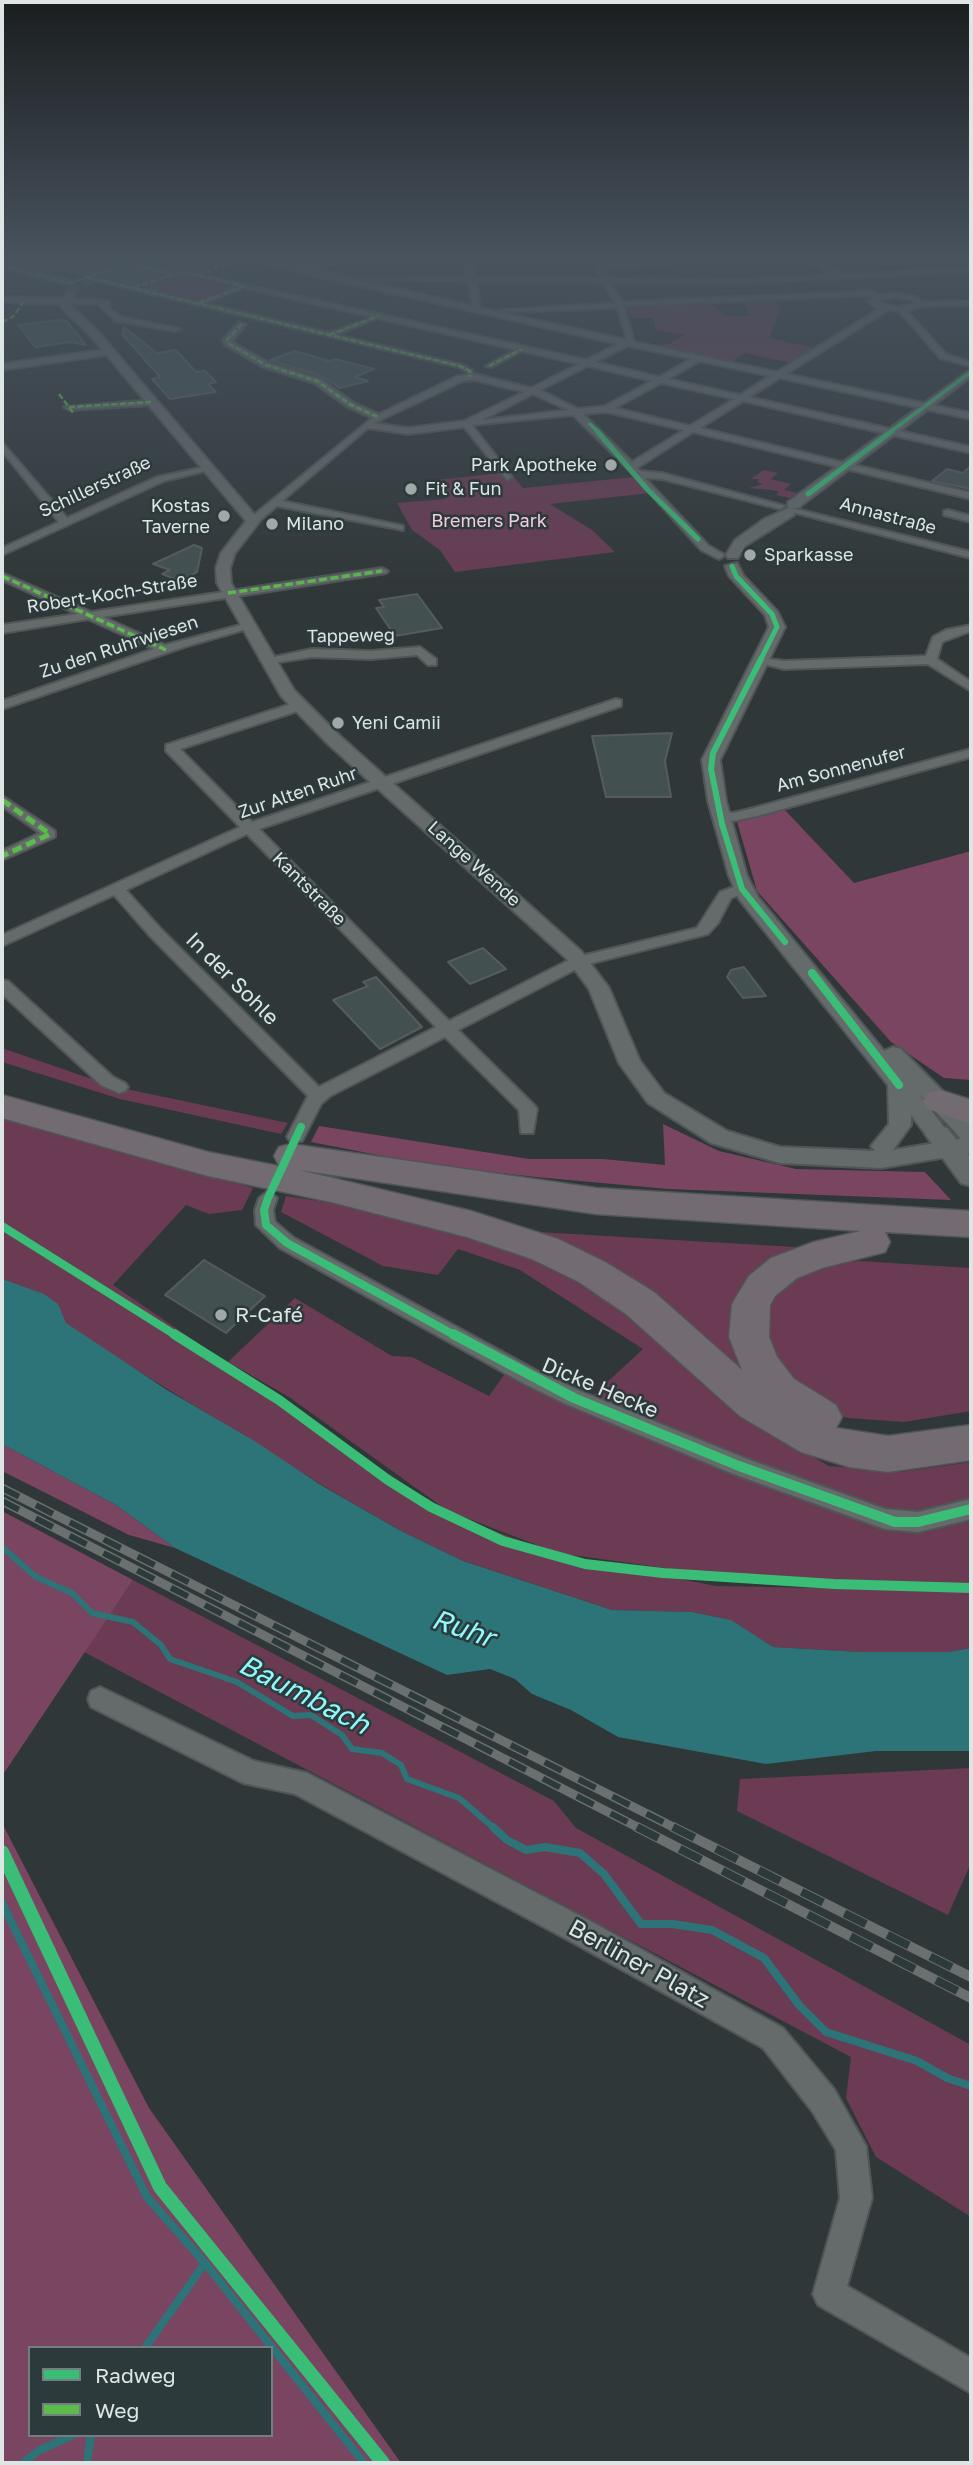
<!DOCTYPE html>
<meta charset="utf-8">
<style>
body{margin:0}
#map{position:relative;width:973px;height:2465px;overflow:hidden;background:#303738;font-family:"Golos Text",sans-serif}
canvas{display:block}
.frame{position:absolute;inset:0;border:4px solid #dde5e5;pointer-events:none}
.legend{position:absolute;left:28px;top:2346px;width:245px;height:91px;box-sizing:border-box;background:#2c3a3b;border:2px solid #737e7f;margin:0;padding:9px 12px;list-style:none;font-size:21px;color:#dde5e5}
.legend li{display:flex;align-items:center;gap:14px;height:35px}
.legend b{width:35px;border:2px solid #737e7f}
</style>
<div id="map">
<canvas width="973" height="2465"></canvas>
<div class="frame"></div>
<ul class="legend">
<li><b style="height:9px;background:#3abd76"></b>Radweg</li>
<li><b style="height:9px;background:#5cbc4b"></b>Weg</li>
</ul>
</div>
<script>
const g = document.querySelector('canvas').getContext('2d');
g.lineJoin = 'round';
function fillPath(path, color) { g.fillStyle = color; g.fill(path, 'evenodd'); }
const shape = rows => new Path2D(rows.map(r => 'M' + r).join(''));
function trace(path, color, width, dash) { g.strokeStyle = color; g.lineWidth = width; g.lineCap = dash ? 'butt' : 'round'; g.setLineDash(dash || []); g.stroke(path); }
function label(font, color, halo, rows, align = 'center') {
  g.font = font + ' "Golos Text",sans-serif'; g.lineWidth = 5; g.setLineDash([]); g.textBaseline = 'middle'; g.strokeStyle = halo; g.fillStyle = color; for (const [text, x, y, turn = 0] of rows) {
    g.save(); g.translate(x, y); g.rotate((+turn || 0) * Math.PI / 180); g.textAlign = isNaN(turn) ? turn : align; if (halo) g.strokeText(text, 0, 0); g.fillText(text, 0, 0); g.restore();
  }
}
fillPath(shape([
 [180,274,239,286,198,301,141,287,163,283],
 [773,299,781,308,769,338,814,348,791,363,745,353,731,362,653,347,671,343,684,335,656,330,653,318,631,318,625,305,707,301,725,316,750,316,743,301],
 [764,470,778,473,771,479,791,484,784,490,797,493,790,498,776,495,779,492,772,490,749,488,763,484,757,482,759,479,751,479],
 [510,472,523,488,635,477,650,493,550,504,592,530,615,552,455,572,440,550,412,530,397,503,446,499,436,480],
 [2,1048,112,1086,288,1123,281,1134,120,1099,2,1062],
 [2,1117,253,1188,242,1210,209,1214,186,1205,113,1285,444,1512,558,1555,716,1586,971,1591,971,1648,949,1652,861,1652,773,1647,730,1620,692,1612,612,1610,463,1561,401,1531,320,1484,2,1286],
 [286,1196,371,1209,524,1253,606,1291,751,1421,829,1466,900,1472,971,1462,971,1583,956,1586,715,1575,558,1553,448,1511,289,1397,228,1362,295,1298,392,1356,412,1357,489,1396,507,1371,591,1397,643,1349,520,1270,458,1249,438,1275,383,1266,281,1212],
 [521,1231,795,1247,770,1263,748,1282,778,1394],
 [859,1261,971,1268,971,1411,904,1422,848,1418,832,1413,770,1365,762,1308,794,1275,827,1265],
 [133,1580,554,1801,576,1828,971,2045,971,2217,876,2157,846,2098,851,2057,84,1652],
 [971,1768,971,1863,948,1915,737,1811,740,1779]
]), '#6a3b53');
fillPath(shape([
 [783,808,854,883,971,851,971,1080,944,1078,891,1042,757,891,736,818],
 [663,1124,719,1151,796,1169,925,1172,951,1200,668,1189,536,1177,429,1165,311,1142,319,1126,529,1159,603,1159,665,1165],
 [2,1444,116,1505,175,1548,129,1535,2,1471],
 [2,1511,133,1580,2,1776],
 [2,1823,149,2108,401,2463,2,2463],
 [30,2348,271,2348,271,2435,30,2435]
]), '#7a4560');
fillPath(shape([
 [2,1279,44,1294,58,1304,66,1323,167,1390,256,1442,319,1484,401,1531,463,1561,612,1610,692,1612,731,1620,773,1647,860,1652,949,1652,971,1648,971,1751,876,1751,766,1764,618,1737,571,1710,532,1694,515,1679,490,1669,447,1675,175,1548,116,1505,2,1444]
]), '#2c7478');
trace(shape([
 [2,1547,36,1577,72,1593,92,1613,133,1622,161,1645,170,1659,237,1682,293,1716,311,1715,342,1735,352,1749,382,1753,401,1765,407,1779,459,1798,495,1829]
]), '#2c7478', 6);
trace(shape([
 [493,1827,507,1840,526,1850,545,1847,580,1853,604,1874,641,1924,672,1924,712,1930,764,1958,799,2005,826,2032,917,2061,947,2078,971,2086],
 [2,1903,147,2197,205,2263,364,2463],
 [145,2348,205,2263],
 [23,2463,38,2451,73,2435],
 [87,2463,91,2435]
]), '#2c7478', 8);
const building = shape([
 [44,256,91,256,171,279,177,273,115,256,160,256,166,263,174,256,224,259,213,263,221,265,200,272,179,268,178,272,185,277,160,286,134,284,87,272,83,275,60,270,51,273,16,265,44,256],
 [58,320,67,321,86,345,71,342,35,347,18,325,58,320],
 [124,327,157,353,176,350,196,372,205,371,216,382,208,384,216,392,170,399,152,379,160,377,122,334,124,327],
 [295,351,329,361,335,359,374,369,355,377,368,381,340,388,321,376,270,360,295,351],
 [971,466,971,489,932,481,947,469,963,473,971,466],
 [194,545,202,548,197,572,180,581,162,574,170,570,153,564,194,545],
 [417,594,442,628,395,636,376,608,384,607,379,600,417,594],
 [672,733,665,761,671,797,606,797,592,736,672,733],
 [483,948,506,969,470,984,448,962,483,948],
 [744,967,766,996,743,998,727,977,731,970,744,967],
 [376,977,422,1027,380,1049,333,1000,368,986,363,982,376,977],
 [204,1260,265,1296,226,1333,165,1295,204,1260]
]);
fillPath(building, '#425050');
trace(building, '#565c5d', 2);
trace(shape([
 [71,292,82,283,158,256]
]), '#4a5152', 10, [10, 5]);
const pedestrian = shape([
 [93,256,103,256,175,274,172,276,93,256],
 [99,266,109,269,110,270,107,272,97,269,99,266],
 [86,275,197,302,245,284,247,287,204,303,329,333,380,315,380,317,336,335,462,365,472,370,473,377,468,378,467,372,458,367,84,278,86,275],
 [522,347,524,350,491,367,486,366,522,347]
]);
const minor = shape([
 [227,256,305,267,353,256,368,256,314,269,473,306,468,282,373,279,467,277,463,256,471,256,475,277,601,278,589,256,596,256,601,265,775,256,603,269,608,278,747,279,832,275,799,256,808,256,842,274,971,268,971,272,747,283,611,283,622,302,874,291,877,295,894,293,913,296,923,302,971,301,971,305,923,306,907,311,946,354,970,362,970,366,940,358,899,311,888,310,786,374,971,413,971,419,780,378,749,397,971,447,971,453,743,401,700,428,971,493,971,499,693,432,637,468,640,471,662,473,785,506,780,509,662,479,645,478,709,546,723,554,724,556,719,559,701,550,628,469,573,415,472,425,512,477,507,480,464,427,408,434,368,428,282,501,399,525,403,526,403,530,277,506,257,523,249,523,249,519,372,418,348,407,314,383,263,367,225,345,223,340,239,322,246,324,232,342,269,363,320,379,354,403,379,414,458,376,474,374,531,388,579,364,183,274,180,270,586,360,618,344,227,256],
 [476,282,603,283,615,303,501,310,505,312,617,308,627,340,480,308,476,282],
 [877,295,867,301,879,309,777,372,634,342,624,306,877,295],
 [894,297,911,300,916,304,896,307,877,301,894,297],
 [628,346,691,359,659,377,595,362,628,346],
 [700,361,770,376,740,395,668,379,700,361],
 [588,366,652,381,605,406,578,409,540,390,588,366],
 [474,380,524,392,464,421,408,428,374,423,463,381,474,380],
 [661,383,734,399,690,426,615,408,661,383],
 [533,394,568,410,482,420,533,394],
 [607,412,684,430,632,462,583,414,607,412],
 [2,264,73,281,74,283,70,285,2,268,2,264],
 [2,297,98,300,109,302,109,308,121,317,180,329,176,331,116,321,98,304,27,304,2,301,2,297],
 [110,349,113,354,2,370,2,364,110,349],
 [154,400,151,405,69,410,64,407,154,400],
 [2,442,67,518,157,477,209,466,214,469,164,481,2,555,2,548,59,522,2,451,2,442],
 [792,508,971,552,971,558,792,512,792,508],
 [948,510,971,516,971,522,944,515,944,511,948,510],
 [382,568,388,571,386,573,103,617,165,645,248,623,254,627,187,646,2,709,2,701,154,649,88,619,2,633,2,625,77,614,2,580,2,573,91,612,382,568],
 [971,625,971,631,942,642,937,659,971,682,971,691,928,664,784,669,756,662,762,658,784,661,926,656,933,637,946,630,971,625],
 [420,647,436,659,436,665,428,665,417,655,371,659,312,657,266,664,260,660,312,649,371,651,420,647],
 [616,699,621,700,621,706,259,829,449,1021,573,958,697,928,720,892,742,884,747,886,747,892,731,898,718,923,708,934,584,965,458,1030,534,1105,537,1109,533,1133,521,1133,519,1110,445,1037,330,1096,321,1104,302,1141,290,1141,287,1137,308,1096,149,935,114,895,2,946,2,935,240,827,166,751,166,745,294,703,304,703,304,709,180,749,252,822,616,699],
 [247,834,436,1027,319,1087,161,929,126,890,247,834],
 [971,749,971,757,757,816,733,821,713,815,720,811,733,813,750,809,971,749],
 [2,796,55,831,55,837,2,860,2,851,40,833,2,806,2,796],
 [2,980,8,981,113,1077,125,1083,128,1087,125,1091,119,1093,101,1085,2,994,2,980],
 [268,1191,277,1198,273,1210,275,1222,294,1238,537,1371,582,1392,747,1459,885,1509,918,1512,971,1499,971,1519,918,1532,885,1529,731,1473,566,1404,523,1383,280,1248,256,1225,255,1210,259,1198,268,1191],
 [100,1687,254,1761,307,1773,592,1922,783,2028,834,2089,866,2146,872,2198,847,2286,971,2358,971,2393,818,2305,813,2294,840,2198,836,2150,812,2111,763,2048,572,1942,295,1794,243,1783,91,1707,88,1699,91,1691,100,1687]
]);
const tertiary = shape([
 [162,256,171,256,166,260,162,256],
 [68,290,76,292,70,304,74,309,96,329,260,521,235,553,230,568,231,583,294,690,340,736,581,951,609,988,640,1061,664,1093,727,1131,780,1147,875,1151,871,1146,889,1124,888,1085,739,899,729,876,708,801,702,760,769,627,765,615,729,576,725,566,737,563,743,575,777,611,785,627,720,760,726,801,747,876,758,897,884,1051,893,1047,901,1049,971,1120,971,1135,958,1135,919,1094,949,1134,946,1140,938,1142,930,1140,911,1115,911,1125,893,1150,971,1137,971,1153,881,1168,780,1163,711,1143,648,1103,619,1063,589,989,567,959,328,744,281,696,217,583,216,568,221,553,246,521,88,333,66,313,60,304,68,290],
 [971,369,971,377,798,508,788,508,788,502,971,369],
 [789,508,794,509,794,515,745,546,738,558,728,558,726,555,735,540,764,519,789,508]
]);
const secondary = shape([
 [966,1120,971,1121,971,1144,962,1141,953,1129,957,1123,966,1120],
 [938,1125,947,1128,971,1158,971,1186,961,1183,925,1134,929,1128,938,1125]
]);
const motorway = shape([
 [940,1090,971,1100,971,1124,928,1109,923,1101,928,1093,940,1090],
 [2,1095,208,1152,288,1168,279,1165,274,1156,279,1147,291,1144,596,1188,971,1211,971,1237,885,1232,890,1242,885,1252,822,1268,797,1278,775,1296,770,1305,769,1337,777,1357,794,1379,836,1405,842,1417,836,1428,888,1436,971,1425,971,1460,888,1472,849,1467,801,1452,740,1416,626,1314,579,1282,532,1259,467,1237,331,1202,208,1176,2,1118,2,1095],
 [299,1170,596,1214,861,1231,814,1242,771,1258,749,1276,732,1304,729,1337,742,1370,654,1292,605,1262,558,1239,471,1211,299,1170]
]);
trace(pedestrian, '#505656', 4);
trace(minor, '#505656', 4);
trace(tertiary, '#505656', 4);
trace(secondary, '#505656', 4);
trace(motorway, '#505656', 3);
fillPath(pedestrian, '#656b6b');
fillPath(minor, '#656b6b');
fillPath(tertiary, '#656b6b');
fillPath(secondary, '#656b6b');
fillPath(motorway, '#726c72');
const railFar1 = shape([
 [2,1488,677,1829],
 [2,1501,641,1829]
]);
const rail = shape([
 [637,1827,971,1998],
 [673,1827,971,1977]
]);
trace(railFar1, '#6a6f6f', 9);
trace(rail, '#6a6f6f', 10);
trace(railFar1, '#2c3a3b', 6, [19]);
trace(rail, '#2c3a3b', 8, [24]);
trace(shape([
 [95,256,172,274],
 [2,266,70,283,126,264],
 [197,275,244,259],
 [86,277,460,366,470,371,470,377],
 [134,287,183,272,245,286],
 [199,303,245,286],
 [2,322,14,316,23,302],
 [242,324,227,340,228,343,266,365,317,381,351,405,378,417],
 [329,335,378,316],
 [489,366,522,349],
 [59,394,74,414],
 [69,407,151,402]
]), '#5cbc4b', 2.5, [6, 2.5]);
trace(shape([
 [2,576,166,650],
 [228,593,382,571]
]), '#5cbc4b', 3.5, [8, 3.5]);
trace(shape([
 [2,800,50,834,2,856]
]), '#5cbc4b', 5, [10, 5]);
trace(shape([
 [590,424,599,433],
 [889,433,971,372]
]), '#3abd76', 3.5);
trace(shape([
 [597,431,647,489,698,539],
 [808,494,892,431],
 [732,566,736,576,772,614,777,627,760,661]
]), '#3abd76', 5);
trace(shape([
 [761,659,713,753,711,769,722,824,742,889,785,942]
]), '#3abd76', 6);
trace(shape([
 [812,973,899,1085],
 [301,1127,268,1198,264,1210,266,1225,287,1243,456,1336],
 [2,1226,177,1336]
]), '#3abd76', 8);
trace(shape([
 [174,1334,279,1400,388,1480,431,1507,503,1541,585,1564,663,1573,834,1584,971,1588],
 [453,1334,574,1398,739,1466,895,1522,918,1522,971,1509]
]), '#3abd76', 10);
trace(shape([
 [2,1852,160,2187,383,2463]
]), '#3abd76', 14);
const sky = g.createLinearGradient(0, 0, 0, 601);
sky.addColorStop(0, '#1a1e1f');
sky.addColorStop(0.43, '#48535e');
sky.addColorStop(1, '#48535e00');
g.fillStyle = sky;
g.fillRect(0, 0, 973, 601);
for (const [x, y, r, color] of [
 [611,465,7,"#a0a8a8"],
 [411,489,7,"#a0a8a8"],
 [224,516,7,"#a0a8a8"],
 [272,524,7,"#a0a8a8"],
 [750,555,7,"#a0a8a8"],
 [338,723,7,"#a0a8a8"],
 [221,1315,7,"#a0a8a8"]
]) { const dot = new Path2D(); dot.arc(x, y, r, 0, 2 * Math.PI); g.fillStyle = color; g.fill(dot); trace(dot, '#2c3a3b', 2.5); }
label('18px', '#dde5e5', '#2c3a3b', [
 ["Park Apotheke",597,465,"right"],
 ["Fit & Fun",425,489],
 ["Kostas",210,506,"right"],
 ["Taverne",210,527,"right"],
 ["Milano",286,524],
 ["Sparkasse",764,555],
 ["Yeni Camii",352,723]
], 'left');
label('18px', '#dde5e5', '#2c3a3b', [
 ["Schillerstraße",95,487,-25],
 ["Annastraße",888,516,15],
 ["Robert-Koch-Straße",112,594,-9],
 ["Tappeweg",351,636,-1],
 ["Zu den Ruhrwiesen",119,647,-18],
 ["Am Sonnenufer",841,769,-15],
 ["Zur Alten Ruhr",298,793,-19],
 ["Lange Wende",474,864,42],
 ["Kantstraße",309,889,45]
]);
label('18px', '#f4ccdd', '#2c3a3b', [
 ["Bremers Park",489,521]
]);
label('21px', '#dde5e5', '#2c3a3b', [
 ["In der Sohle",232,979,45],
 ["Dicke Hecke",600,1388,23]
]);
label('21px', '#dde5e5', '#2c3a3b', [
 ["R-Café",235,1315]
], 'left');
label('24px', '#dde5e5', '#2c3a3b', [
 ["Berliner Platz",639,1964,29]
]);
label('italic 28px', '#8ff9fe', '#2c3a3b', [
 ["Ruhr",463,1629,19],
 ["Baumbach",304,1695,27]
]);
</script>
